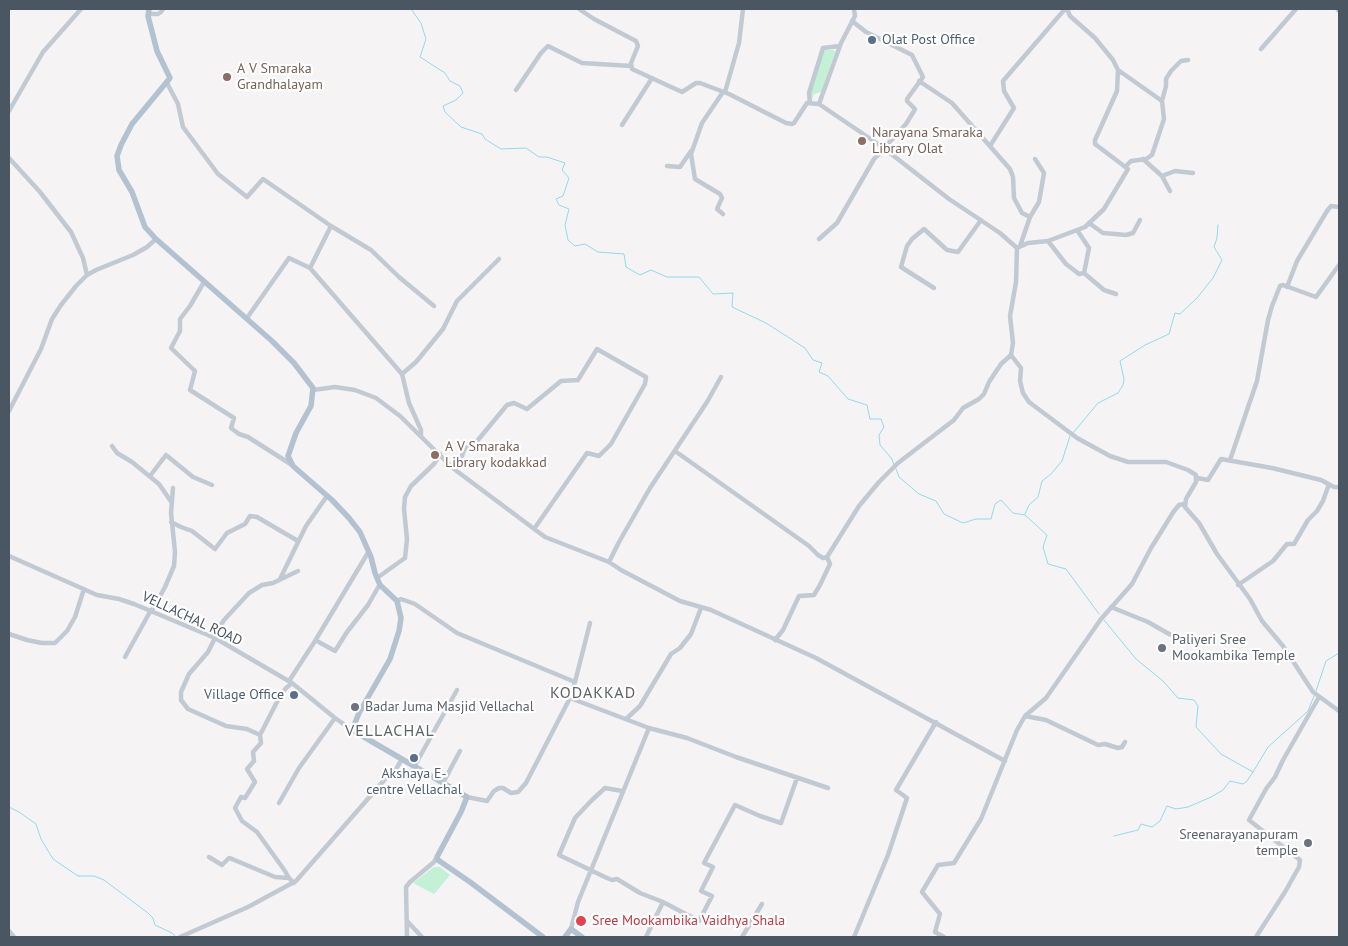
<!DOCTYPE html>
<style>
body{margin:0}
#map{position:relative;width:1348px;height:946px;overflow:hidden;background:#f5f3f3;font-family:"PT Sans",sans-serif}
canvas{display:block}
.frame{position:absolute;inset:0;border:10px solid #4a5661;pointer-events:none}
</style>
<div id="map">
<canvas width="1348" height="946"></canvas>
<div class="frame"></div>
</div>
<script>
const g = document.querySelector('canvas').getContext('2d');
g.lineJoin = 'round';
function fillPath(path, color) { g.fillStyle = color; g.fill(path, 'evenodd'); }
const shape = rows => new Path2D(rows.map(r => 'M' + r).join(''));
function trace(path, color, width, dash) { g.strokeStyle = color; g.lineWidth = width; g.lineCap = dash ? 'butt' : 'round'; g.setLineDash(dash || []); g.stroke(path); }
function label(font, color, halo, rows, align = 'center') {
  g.font = font + ' "PT Sans",sans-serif'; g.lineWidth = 4.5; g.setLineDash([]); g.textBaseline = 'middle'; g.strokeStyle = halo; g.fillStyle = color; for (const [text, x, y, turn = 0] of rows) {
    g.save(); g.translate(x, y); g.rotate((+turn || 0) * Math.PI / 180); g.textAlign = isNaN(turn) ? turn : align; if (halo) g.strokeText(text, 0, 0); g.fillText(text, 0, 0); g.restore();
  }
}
fillPath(shape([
 [825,50,834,50,835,52,821,92,814,94,811,101,810,93,823,51],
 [434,867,440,867,450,875,434,894,413,883]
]), '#c3f1d5');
trace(shape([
 [411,9,421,23,426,39,420,57,445,73,450,81,460,86,463,93,456,100,443,106,445,112,461,127,482,134,485,139,501,149,526,148,539,157,547,157,565,163,562,170,569,178,563,196,556,199,559,205,569,209,565,225,568,240,575,246,585,244,598,252,624,254,626,267,640,275,651,270,667,277,699,277,713,294,733,293,732,307,766,323,805,348,813,360,822,363,819,372,828,376,848,399,867,405,870,419,881,419,884,427,879,435,880,445,892,459,894,465],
 [1073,433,1098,403,1118,393,1123,385,1124,379,1120,361,1145,345,1169,334,1175,313,1180,314,1197,298,1213,278,1222,260,1214,247,1217,238,1218,225],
 [896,469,899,477,919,494,936,501,944,514,963,523,976,519,991,519,995,504,1001,500,1013,513,1025,515,1047,535,1043,547,1048,564,1066,569,1099,614],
 [1025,514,1029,505,1038,497,1042,481,1051,474,1062,461,1070,436],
 [1104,620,1136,659,1163,681,1178,698,1194,700,1198,706,1196,727,1221,754,1253,772,1268,747,1308,711,1314,696],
 [1316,691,1326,661,1339,653],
 [9,807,19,812,36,824,41,839,53,859,78,876,94,876,104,880,148,913,153,918,155,925,172,933,176,937],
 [1114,836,1138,830,1141,824,1152,827,1160,821,1167,806,1176,809,1188,807,1211,797,1223,790,1230,781,1243,784,1247,781,1253,772]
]), '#90daee', 1);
trace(shape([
 [579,9,594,19,636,41,638,46,631,63,632,69,682,92,696,83,700,83,729,94,786,123,792,124,794,123,807,103,819,104],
 [854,9,855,16,841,43,819,104,881,146,949,199,1000,233,1017,248,1016,282,1010,316,1013,343,1011,355,1021,368,1020,381,1023,393,1029,402,1077,438,1110,456,1128,462,1166,462,1188,470,1196,475,1196,482,1186,499,1185,507,1199,523,1217,554,1250,599,1262,621,1283,646,1313,692,1339,711],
 [148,14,158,14,161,12,163,9],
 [1261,49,1296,9],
 [1118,70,1162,101],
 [919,81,952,103,1010,169,1013,177,1014,198,1022,213,1030,217,1020,246],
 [167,83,178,104,183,127,218,174,247,197,263,179,331,226,310,268,402,374,409,403,421,430,421,436],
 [516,90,541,53,548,46,582,63,631,66],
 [725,92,739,43,743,9],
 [810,103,809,93,823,48,840,46],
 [9,111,43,52,81,9],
 [622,125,652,78],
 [990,146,1014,108,1004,91,1003,81,1065,9],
 [9,158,40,192,71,232,83,258,87,275],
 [1143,159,1162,176,1170,191],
 [667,166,680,167,691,151],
 [1125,167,1131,161,1146,159,1152,155,1164,119,1162,101,1166,86,1166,79,1171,71,1181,61,1188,60],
 [1162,176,1175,171,1193,173],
 [723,214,717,209,722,198,720,194,695,179,691,154,702,123,723,92],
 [1030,217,1039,202,1044,173,1035,159],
 [1089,223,1103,233,1126,235,1133,233,1140,220],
 [331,226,371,250,399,277,434,306],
 [1077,230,1089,248,1084,273],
 [819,239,837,223,874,159,906,124,914,111,915,109,907,101,907,99,923,77,912,55,866,32,852,21],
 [1048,241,1066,264,1079,274,1084,273,1104,290,1116,294],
 [1017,248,1028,243,1048,241,1085,227,1104,209,1128,169,1095,144,1095,140,1100,129,1117,91,1118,70,1113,60,1095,38,1070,16,1067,9],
 [204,282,190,306,180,319,180,331,171,348,195,371,190,390,234,418,231,428,239,434,248,437,292,465],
 [1287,287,1297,261,1327,211,1331,206,1339,207],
 [934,288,901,267,907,246,912,239,924,229,947,250,958,252,981,220],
 [247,318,289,258,310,268],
 [402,374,416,362,443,329,457,301,499,259],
 [313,390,335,387,355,390,376,398,400,416,454,469,545,537,609,562,621,570,680,601,711,610,816,658,1005,761],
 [9,411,41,349,52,319,61,305,76,286,87,275,96,270,133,255,147,247,156,239],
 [112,446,117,453,132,462,159,484,172,503],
 [675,451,809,546,818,555,823,558,827,557,859,506,879,482,898,463,954,420,963,408,979,399,984,394,989,382,1001,364,1011,355],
 [1230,460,1257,381,1268,320,1272,306,1280,286,1283,285,1316,297,1339,265],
 [454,469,459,463,465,448,473,446,507,405,514,403,527,409,561,381,578,380,597,349,646,377,645,384,611,444,599,456,587,453,534,529],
 [150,476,166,455,193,477,212,485],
 [1197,478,1208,480,1221,459,1272,468,1321,480,1334,487,1339,487],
 [171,522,181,527,192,531,215,549,227,533,245,524,250,516,257,517,298,541],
 [9,556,97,595,119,599,134,604,215,638,292,683,335,718,352,730],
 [609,562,619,542,650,488,707,402,721,377],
 [377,578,405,558,407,539,404,509,405,497,411,486,434,464,440,454],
 [280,579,306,526,327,496],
 [1238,585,1273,561,1287,544,1294,544,1308,520,1317,511,1323,501,1329,484],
 [397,601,401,599,415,604,457,633,575,682,570,698,649,728,578,902,571,929],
 [1111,607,1148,622,1169,634,1176,636],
 [152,611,165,587,174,566,175,552,171,513,173,488],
 [9,634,27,640,42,643,55,643,67,631,75,617,84,589],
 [213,637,224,620,249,593,262,585,273,583,298,571],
 [215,638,208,652,189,674,181,692,181,700,188,709,226,726,247,729,260,735,279,698,286,688,292,683],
 [775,640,783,630,799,596,814,595,820,585,830,564,827,557],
 [315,641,369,551],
 [125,657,151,610],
 [289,681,315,641,317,641,335,651,347,632,368,605,380,584],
 [575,682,590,623],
 [1025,716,1046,720,1098,745,1105,744,1118,748,1122,747,1125,742],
 [626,719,640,706,671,654,680,648,691,634,701,608],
 [649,728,687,738,736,757,828,788],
 [260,735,261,743,253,752,254,761,247,769,255,782,245,798,241,797,235,808,242,821,257,832,285,871,289,878,294,883],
 [414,767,457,690],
 [443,783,460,751],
 [622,791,605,788,591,801,575,818,559,855,607,878,612,880,617,879,640,893,663,902,646,937],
 [467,797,487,801,494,791,499,788,503,788,511,793,518,792,526,783,570,698],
 [279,803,299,768,335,718],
 [209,857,222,865,229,858,232,859,275,877,289,878],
 [663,902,699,921,712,896,701,891,713,867,704,863,735,805,760,816,781,823,797,778],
 [407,921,422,937],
 [9,931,14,937],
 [180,937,248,907,296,881,387,777,395,771,402,759],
 [407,937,406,887,410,882,434,862,437,857],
 [742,937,762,904],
 [854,937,888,855,907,798,896,790,936,722],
 [944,937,935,932,940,914,922,892,938,865,954,863,981,819,1017,730,1025,716,1046,698,1101,619,1132,584,1151,548,1174,511,1179,505,1184,504],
 [1256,937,1285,892,1299,867,1300,860,1249,820,1266,789,1275,777,1283,760,1319,697]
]), '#c1cad2', 4.5);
trace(shape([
 [149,9,148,16,157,51,170,78,132,124,121,145,117,156,119,170,132,192,145,227,156,239,272,341,294,363,313,388,311,406,296,433,288,456,293,466,332,500,349,518,360,532,371,557,375,573,380,585,397,601,401,618,399,631,390,659,359,713,352,730,467,797,461,812,437,857,438,860,470,882,543,937],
 [1338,9,1339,10],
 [565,937,571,929,582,937]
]), '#b3c2d1', 5.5);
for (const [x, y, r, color] of [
 [872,40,5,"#5c6f8a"],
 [227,77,5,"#8d6e63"],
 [862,141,5,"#8d6e63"],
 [435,455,5,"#8d6e63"],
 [1162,648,5,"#6b7280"],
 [294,695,5,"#5c6f8a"],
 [355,707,5,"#6b7280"],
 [414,758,5,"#5c6f8a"],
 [1308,843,5,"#6b7280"],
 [581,921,6,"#e0444e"]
]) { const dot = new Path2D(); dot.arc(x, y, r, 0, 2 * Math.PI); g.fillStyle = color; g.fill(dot); trace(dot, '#fff', 2); }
label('14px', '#4e5e75', '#fff', [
 ["Olat Post Office",882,40],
 ["Village Office",284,695,"right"],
 ["Akshaya E-",414,774,"center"],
 ["centre Vellachal",414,790,"center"]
], 'left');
label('14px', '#785e54', '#fff', [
 ["A V Smaraka",237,69],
 ["Grandhalayam",237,85],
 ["Narayana Smaraka",872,133],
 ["Library Olat",872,149],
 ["A V Smaraka",445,447],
 ["Library kodakkad",445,463]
], 'left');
label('14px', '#4a5661', '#fff', [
 ["VELLACHAL ROAD",192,619,25]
]);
label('14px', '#5b616d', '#fff', [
 ["Paliyeri Sree",1172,640],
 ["Mookambika Temple",1172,656],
 ["Badar Juma Masjid Vellachal",365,707],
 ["Sreenarayanapuram",1298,835,"right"],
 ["temple",1298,851,"right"]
], 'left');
label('14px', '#be3a42', '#fff', [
 ["Sree Mookambika Vaidhya Shala",592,921]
], 'left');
g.letterSpacing = '1px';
label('16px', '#5f6368', '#fff', [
 ["KODAKKAD",593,693],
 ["VELLACHAL",390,731]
]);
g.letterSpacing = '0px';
</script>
